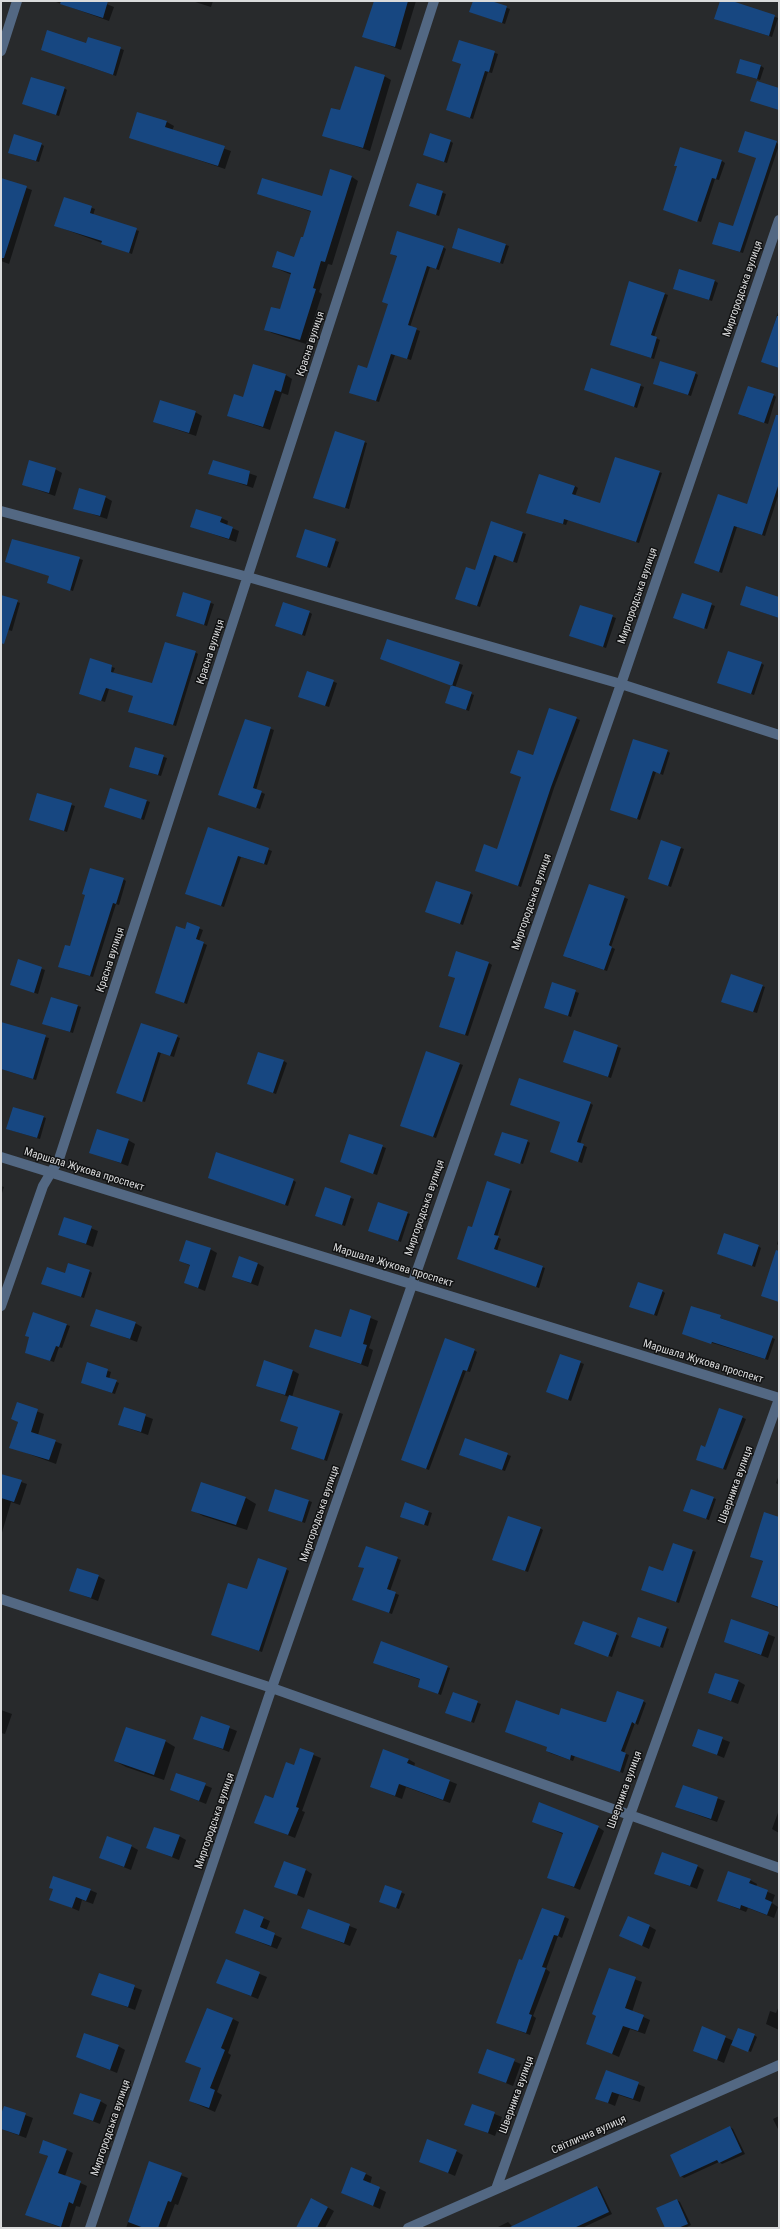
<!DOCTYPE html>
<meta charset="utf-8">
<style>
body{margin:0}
#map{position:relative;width:780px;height:2229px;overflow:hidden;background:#282a2c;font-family:"Roboto Condensed",sans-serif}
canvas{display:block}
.frame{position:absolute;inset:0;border:2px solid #dadbdc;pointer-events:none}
</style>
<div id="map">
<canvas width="780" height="2229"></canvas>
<div class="frame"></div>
</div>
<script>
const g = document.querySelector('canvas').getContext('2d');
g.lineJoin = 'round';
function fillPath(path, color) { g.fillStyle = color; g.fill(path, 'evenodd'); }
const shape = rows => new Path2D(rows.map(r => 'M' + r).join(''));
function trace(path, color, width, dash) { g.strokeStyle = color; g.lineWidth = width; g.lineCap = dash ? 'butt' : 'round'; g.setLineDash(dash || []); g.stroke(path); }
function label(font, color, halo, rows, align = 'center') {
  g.font = font + ' "Roboto Condensed",sans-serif'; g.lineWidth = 3; g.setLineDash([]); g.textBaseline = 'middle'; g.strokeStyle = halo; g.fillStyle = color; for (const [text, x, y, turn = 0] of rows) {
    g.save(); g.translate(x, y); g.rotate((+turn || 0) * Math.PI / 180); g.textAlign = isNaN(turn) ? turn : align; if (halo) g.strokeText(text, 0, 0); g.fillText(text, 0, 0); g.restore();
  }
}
fillPath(shape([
 [99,1,114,7,109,21,56,2],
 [192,1,213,1,211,7],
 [375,1,416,1,401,50,364,36],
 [474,1,488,1,510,9,505,24,471,12],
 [721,1,729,1,778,18,772,37,718,20],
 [89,38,124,50,116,76,81,64],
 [459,41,498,54,492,73,488,72,473,119,447,110,462,64],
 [761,66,764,68,760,80,740,74],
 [384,76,391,80,370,151,323,135,341,112],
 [64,88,67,90,59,116,23,104],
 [138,114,167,122,174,126,172,131,231,151,225,169,130,137],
 [450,141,453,143,447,163,424,155],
 [776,142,779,145,743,253,716,245,734,228],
 [41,144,44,146,39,162,12,154],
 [722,161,725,163,719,180,715,179,701,222,664,210,678,167,675,165],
 [352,177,358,181,332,265,328,264,319,292,322,294,306,344,272,333,265,329,281,311,292,275,273,267,295,258,304,239,312,212,258,193,322,198],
 [1,179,32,190,9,264,1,261],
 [418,184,446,194,439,216,414,207],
 [64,198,95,209,93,215,139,231,132,254,56,226],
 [506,245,509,246,503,264,453,248],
 [443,247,446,249,439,270,430,267,410,327,420,331,411,360,395,355,379,402,354,394,368,369,389,304,398,257,391,254],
 [715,281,718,283,712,301,677,290],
 [665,294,668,295,654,337,660,340,654,359,614,346],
 [779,309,779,368,762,362],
 [592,369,644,387,637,408,585,390],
 [695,373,698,375,691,396,654,384],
 [286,375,292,379,288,395,282,393,270,430,228,416,244,398],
 [774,395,776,397,768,424,743,416],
 [195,412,202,416,196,436,154,422],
 [779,441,779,493,765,536,737,527,722,573,695,563,747,505],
 [364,442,367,443,349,509,317,499],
 [213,461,257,476,253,488,210,473],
 [55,469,62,473,55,496,24,485],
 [659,472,662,473,639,543,568,520,566,525,530,514,575,486,578,488,575,496,601,505],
 [105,497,112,501,107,519,74,508],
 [221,518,228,521,227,526,239,531,236,542,192,527],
 [492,523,526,534,517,563,497,556,480,607,460,600,476,571],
 [306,531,339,542,330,568,297,557],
 [13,540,83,560,73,591,48,583,50,576,6,562],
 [184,594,214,604,207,626,177,616],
 [682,594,715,606,707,629,675,618],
 [1,596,20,603,12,631,1,628],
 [779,598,779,618,741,605],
 [580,606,616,618,606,648,574,637],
 [309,612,312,614,305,636,279,627],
 [388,640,463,665,455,688,474,695,469,711,446,703,452,685,427,676],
 [195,652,198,654,176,726,132,713,134,696,109,689,105,702,80,694,90,660,115,668,113,673,153,685],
 [761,663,764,665,754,695,722,684],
 [307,672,337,683,329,707,302,698],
 [550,709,580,720,554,788,521,887,476,871,498,850],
 [245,720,274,730,256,790,265,794,260,809,220,795],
 [136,748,167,758,161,776,133,768],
 [667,751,670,753,663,775,656,772,640,820,615,811],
 [38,794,75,806,67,832,33,821],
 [147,801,150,802,144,820,105,807],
 [209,828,272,851,267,865,241,857,224,907,186,894],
 [681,848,684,849,671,887,649,879],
 [123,879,126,881,119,905,116,904,93,977,62,968,70,948],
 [590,885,628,899,611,947,615,949,607,971,568,958],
 [470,893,473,895,463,925,430,913],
 [187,924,203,930,199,941,207,945,187,1004,159,994],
 [19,961,45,970,38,994,11,985],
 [489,963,492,965,468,1036,443,1028],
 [553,984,579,993,571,1017,545,1008],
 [762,986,765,987,757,1013,725,1003],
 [78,1006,81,1007,73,1033,47,1025],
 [142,1024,180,1038,174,1057,161,1053,145,1102,120,1094],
 [1,1027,49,1038,36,1080,1,1069],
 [575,1032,621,1048,611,1078,564,1062],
 [284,1061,287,1063,276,1094,248,1084],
 [460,1064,463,1065,436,1138,404,1127],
 [590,1103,593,1105,580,1144,587,1147,582,1163,551,1152,561,1122,511,1105],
 [43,1117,46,1118,40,1139,10,1130],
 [350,1135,386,1148,377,1175,341,1162],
 [128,1140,135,1144,128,1166,90,1152],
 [527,1141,530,1143,523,1164,498,1156],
 [209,1178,293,1180,296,1182,288,1206],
 [1,1186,4,1187,1,1196],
 [326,1189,354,1199,345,1226,316,1216],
 [509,1190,512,1191,497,1237,501,1239,497,1251,545,1268,539,1288,458,1259,472,1228],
 [407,1213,410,1214,401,1242,369,1231],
 [65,1218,98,1231,93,1247,59,1234],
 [779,1237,779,1246,777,1244],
 [758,1246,761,1248,755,1267,718,1254],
 [210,1249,217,1253,205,1291,185,1283,191,1266,180,1261],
 [257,1263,264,1267,258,1286,233,1277],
 [89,1271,92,1273,84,1298,45,1285,66,1275],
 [662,1291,665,1293,657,1316,634,1308],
 [692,1307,775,1339,768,1360,683,1334],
 [351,1310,378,1321,369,1348,373,1350,368,1367,310,1346,342,1338],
 [34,1313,70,1326,62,1348,59,1347,54,1362,26,1353],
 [135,1323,142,1327,137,1342,92,1325],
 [474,1350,477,1352,470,1372,466,1371,429,1470,402,1460],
 [560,1355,584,1364,571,1401,547,1392],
 [88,1364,111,1372,109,1379,119,1383,115,1394,82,1383],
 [292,1370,299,1374,292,1397,343,1414,327,1461,292,1449,299,1427,289,1397,257,1385],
 [17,1404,44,1414,38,1435,62,1444,56,1464,10,1447,18,1422,13,1419],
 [124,1408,153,1419,148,1435,119,1425],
 [720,1409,746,1419,726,1470,700,1461],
 [466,1439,511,1456,505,1471,460,1455],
 [1,1475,27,1484,20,1505,11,1502,1,1536],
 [779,1475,779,1485,776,1483],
 [276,1490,312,1502,305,1523,269,1511],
 [246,1498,256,1504,247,1530,203,1516,192,1510],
 [713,1498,716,1499,709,1520,684,1511],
 [406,1504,432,1513,428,1526,404,1518],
 [779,1518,779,1608,752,1597,764,1562,751,1556],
 [540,1528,543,1530,528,1572,496,1561],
 [673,1544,696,1552,679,1603,645,1591,663,1572],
 [367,1547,401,1560,390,1591,399,1595,392,1614,353,1600,365,1569,360,1566],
 [286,1569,289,1571,262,1652,215,1636,248,1591],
 [98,1576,105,1580,98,1601,71,1591],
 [732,1620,775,1637,768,1658,725,1642],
 [666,1628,669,1629,663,1648,636,1638],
 [616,1634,619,1636,612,1657,579,1646],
 [377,1664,447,1667,450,1668,441,1695,422,1688,421,1680],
 [738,1681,745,1685,738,1704,709,1693],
 [453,1694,481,1704,474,1723,450,1714],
 [643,1701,646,1703,638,1725,635,1723,624,1753,629,1755,623,1773,575,1756,573,1761,550,1753,547,1751,548,1747,506,1732,604,1723],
 [1,1710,12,1714,5,1734,1,1733],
 [201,1717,237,1731,229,1752,194,1738],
 [698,1730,730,1742,724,1758,693,1745],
 [165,1741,175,1747,164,1780,126,1767,115,1761],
 [301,1750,321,1758,302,1811,305,1812,295,1838,255,1822,295,1767],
 [408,1759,415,1763,414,1767,457,1784,450,1803,406,1787,402,1799,371,1787],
 [177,1774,212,1788,206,1804,171,1790],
 [683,1786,725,1801,717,1822,676,1807],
 [779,1810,779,1833,772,1829],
 [533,1821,598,1827,604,1831,580,1890,548,1877,563,1834],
 [179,1836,186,1840,179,1860,148,1848],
 [131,1846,138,1850,131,1870,100,1858],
 [697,1866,704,1870,697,1889,655,1873],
 [306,1870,312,1874,304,1898,276,1886],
 [750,1880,757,1884,756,1887,775,1895,772,1903,778,1907,774,1918,748,1908,746,1912,718,1901],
 [385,1886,405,1894,399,1909,383,1903],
 [90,1890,97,1893,93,1904,82,1900,79,1911,51,1899],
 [309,1910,357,1929,350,1946,302,1927],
 [565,1917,569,1919,562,1938,558,1936,546,1969,550,1972,533,2016,536,2018,530,2035,501,2024,523,1961],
 [263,1918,270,1921,266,1931,282,1938,277,1949,236,1933],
 [649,1926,656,1930,649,1949,621,1936],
 [226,1960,267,1977,258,1999,218,1983],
 [610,1970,642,1982,632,2012,650,2020,645,2034,630,2029,619,2057,587,2043,597,2016],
 [99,1974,142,1990,135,2010,92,1994],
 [779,2006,779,2030,766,2024,770,2011,776,2013],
 [233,2019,239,2022,228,2053,231,2055,217,2092,222,2095,215,2112,190,2101],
 [703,2028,734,2041,754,2035,757,2037,751,2052,731,2044,724,2063,694,2050],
 [118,2046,125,2050,117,2073,77,2057],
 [488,2051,521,2064,513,2086,479,2072],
 [606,2071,645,2087,640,2102,619,2095,615,2106,596,2098],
 [100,2101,107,2105,100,2124,74,2114],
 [472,2105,502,2117,495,2136,465,2124],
 [4,2107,33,2118,26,2138,1,2129,1,2118],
 [779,2116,779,2131,773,2119],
 [730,2127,733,2129,745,2154,722,2164,719,2162,684,2178,681,2176],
 [67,2150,73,2153,65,2176,87,2186,80,2207,76,2206,69,2228,62,2228,27,2215,49,2157,40,2152],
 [456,2151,463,2155,455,2176,420,2161],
 [149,2163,188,2178,178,2205,175,2204,166,2228,126,2228],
 [366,2174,372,2177,370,2184,386,2192,380,2209,342,2193],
 [597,2187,600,2189,612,2214,582,2228,496,2228,508,2222,513,2227],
 [677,2200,680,2202,691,2225,685,2228,666,2228],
 [327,2207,334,2211,325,2228,305,2228]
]), '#0007');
fillPath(shape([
 [61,1,108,1,103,18,60,4],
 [374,1,408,1,395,47,362,37],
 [473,1,491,1,507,6,502,23,469,12],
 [720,1,732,1,775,15,769,36,714,19],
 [47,30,86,43,88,37,121,47,113,75,41,50],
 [459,40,495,51,489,72,485,71,470,118,446,110,461,64,452,61],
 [740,59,761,65,757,79,736,73],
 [355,66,385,75,363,148,322,136,331,108,340,110],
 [31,77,65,87,56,115,22,104],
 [757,81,779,88,779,110,750,101],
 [137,112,167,121,165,127,225,146,218,166,129,138],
 [745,131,777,141,740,252,712,244,719,222,733,226,756,158,738,152],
 [430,133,451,140,444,162,423,155],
 [14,134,42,143,36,161,8,153],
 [680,147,722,160,716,179,712,178,697,222,663,210,677,166,674,166],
 [330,169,352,176,325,262,321,261,313,288,316,289,300,340,264,330,271,307,280,309,291,273,272,267,277,251,294,257,301,237,303,237,311,211,257,194,262,178,322,196],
 [1,178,27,186,4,258,1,258],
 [417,183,443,191,436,215,409,206],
 [64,197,92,206,90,213,137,228,129,253,101,244,102,241,54,226],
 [458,228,506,244,500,263,452,248],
 [397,231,444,246,436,269,427,266,408,325,417,328,407,359,391,354,376,401,349,393,358,365,367,368,388,304,382,302,397,256,390,254],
 [679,269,715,280,709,300,673,289],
 [629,281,665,293,651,335,657,337,651,358,610,345],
 [777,316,779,316,779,368,761,362],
 [660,361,696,372,688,395,653,384],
 [253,364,286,374,281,392,275,390,263,427,227,416,234,394,243,397],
 [591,368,641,384,634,407,584,390],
 [748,386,774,394,764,423,738,414],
 [160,400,196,411,189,433,153,422],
 [776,415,779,415,779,483,762,535,734,526,719,572,694,563,718,494,747,504],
 [335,431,365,441,345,508,313,498],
 [615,457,660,471,636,542,564,519,563,524,526,513,539,474,575,486,572,494,600,503],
 [29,460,56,468,49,493,22,485],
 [213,460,250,471,247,485,208,474],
 [79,488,106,496,100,516,73,509],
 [196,509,222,517,220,522,233,527,229,539,190,527],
 [491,521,523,532,513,562,494,555,477,606,455,599,466,567,475,570],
 [305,529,336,539,327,567,296,557],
 [12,539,80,557,70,591,47,583,49,576,5,562],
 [746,586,779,597,779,618,740,605],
 [183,592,211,601,204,625,176,616],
 [682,593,712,603,704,629,673,618],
 [1,595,18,600,4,644,1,643],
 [283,602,310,611,302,635,275,626],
 [580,605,613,615,603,647,569,636],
 [387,639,460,662,452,686,380,659],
 [165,642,196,651,173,725,128,712,133,696,106,688,101,701,79,694,90,658,112,665,111,672,152,683],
 [728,651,762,662,751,694,717,683],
 [307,671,334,680,325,706,298,697],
 [451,685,472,692,466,710,445,703],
 [549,708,577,717,551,787,518,886,475,871,484,844,497,849,521,777,510,773,518,750,533,755],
 [245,719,271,727,253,788,262,791,256,808,218,795],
 [633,739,668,750,660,774,653,771,637,819,610,810],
 [135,747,164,755,158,775,129,767],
 [110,788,147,800,141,819,104,807],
 [37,793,72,803,64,831,29,820],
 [208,827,269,848,264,864,238,856,221,906,185,894],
 [661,840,681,847,668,886,648,879],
 [90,868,124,878,116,904,113,903,90,976,58,967,65,945,70,946,85,895,82,894],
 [436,881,471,892,460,924,425,912],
 [589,884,625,896,609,945,612,947,604,970,563,956],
 [187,922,200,927,196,939,204,942,184,1003,155,993,176,926,185,929],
 [456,951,489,962,465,1035,439,1027,455,978,448,976],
 [18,959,42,967,34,993,10,985],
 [731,974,763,985,753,1012,721,1002],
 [552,982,576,990,568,1016,544,1008],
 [51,997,78,1005,70,1032,42,1024],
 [1,1022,46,1035,33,1079,1,1069],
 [141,1023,178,1035,170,1056,158,1052,142,1102,116,1093],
 [574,1030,618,1045,608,1077,563,1062],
 [426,1051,460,1063,433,1137,400,1126],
 [258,1052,284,1060,273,1093,247,1084],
 [519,1078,591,1102,577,1142,584,1144,578,1162,550,1152,560,1122,510,1105],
 [13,1107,44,1116,37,1138,6,1129],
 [97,1129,129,1139,121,1163,89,1153],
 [502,1132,528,1140,520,1164,494,1155],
 [349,1134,383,1145,373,1174,340,1162],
 [216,1152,294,1179,285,1205,208,1178],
 [487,1181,510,1189,494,1235,499,1236,494,1249,543,1266,536,1287,457,1259,468,1226,472,1227],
 [325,1187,351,1196,342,1225,315,1216],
 [378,1202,408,1212,398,1241,368,1231],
 [64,1217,92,1226,86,1244,58,1235],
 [724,1233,759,1245,752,1266,717,1254],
 [186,1240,211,1248,198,1288,184,1283,190,1265,179,1261],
 [776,1250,779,1251,779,1302,761,1296],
 [239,1256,258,1263,251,1283,232,1277],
 [68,1263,90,1270,81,1297,41,1284,47,1267,65,1273],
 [638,1282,663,1290,654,1315,629,1307],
 [691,1306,721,1315,720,1318,773,1336,765,1359,712,1342,711,1344,682,1334],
 [96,1309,136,1322,130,1339,90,1326],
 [350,1309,371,1316,363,1344,367,1345,361,1364,309,1347,315,1329,341,1337],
 [33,1312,67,1324,59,1347,56,1346,50,1361,25,1353,29,1337,25,1336],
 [445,1338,475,1349,467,1371,463,1370,426,1469,401,1460],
 [560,1354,581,1361,568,1400,546,1392],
 [264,1360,293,1370,285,1395,256,1386],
 [87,1362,108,1369,106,1377,117,1380,112,1393,81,1383],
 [289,1395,340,1411,324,1460,291,1449,298,1427,280,1421],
 [17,1402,38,1409,31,1432,56,1440,49,1460,9,1448,18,1422,11,1419],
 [124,1407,146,1414,141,1432,118,1425],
 [719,1408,743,1416,723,1469,696,1460,701,1445,705,1447],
 [465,1438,508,1453,502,1470,459,1455],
 [1,1474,22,1480,14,1502,1,1498],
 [201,1482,246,1497,236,1525,191,1511],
 [275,1489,309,1500,302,1522,268,1511],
 [691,1489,714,1497,706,1519,683,1511],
 [405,1502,429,1511,424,1525,400,1517],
 [764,1512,779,1517,779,1607,751,1597,763,1561,750,1557],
 [508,1516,541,1527,525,1571,492,1560],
 [673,1543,693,1550,676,1602,641,1590,649,1566,663,1571],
 [366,1546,398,1557,387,1589,396,1592,389,1613,352,1600,364,1568,358,1567],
 [258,1558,287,1568,259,1651,211,1635,228,1583,247,1589],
 [77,1568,99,1575,91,1598,69,1591],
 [638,1617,667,1627,660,1647,631,1637],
 [731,1619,769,1632,761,1655,724,1642],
 [583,1621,617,1633,608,1657,574,1644],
 [381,1641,448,1666,438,1694,418,1687,420,1679,373,1663],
 [715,1673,739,1680,731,1701,708,1693],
 [617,1691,644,1700,635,1724,632,1722,621,1751,626,1753,620,1772,571,1755,570,1760,546,1751,547,1747,505,1732,516,1700,559,1715,561,1708,604,1722,606,1722],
 [453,1692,478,1701,471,1722,445,1713],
 [201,1716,230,1726,223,1749,193,1739],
 [126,1727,166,1740,154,1775,114,1761],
 [698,1729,723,1737,717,1755,692,1746],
 [300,1748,314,1753,296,1807,299,1808,288,1835,254,1823,265,1795,273,1798,286,1762,294,1765],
 [383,1749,409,1759,407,1763,450,1780,443,1800,399,1784,395,1796,370,1787],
 [176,1773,206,1783,199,1801,170,1790],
 [683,1785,718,1797,711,1819,675,1807],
 [539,1802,599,1826,574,1887,547,1878,563,1833,532,1822],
 [154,1827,180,1835,172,1857,146,1848],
 [107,1836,132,1845,124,1867,99,1858],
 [662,1852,698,1865,690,1886,654,1874],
 [284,1861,306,1869,297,1895,274,1887],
 [728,1871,751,1879,749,1883,768,1890,765,1899,772,1902,767,1915,741,1905,740,1909,717,1901],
 [53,1876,91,1889,86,1901,76,1897,72,1908,49,1900,53,1889,49,1888],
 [385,1885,402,1891,396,1908,379,1902],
 [542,1908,565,1916,558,1936,554,1935,542,1967,546,1968,529,2014,532,2015,526,2033,496,2023,519,1959,522,1960],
 [244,1909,264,1917,260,1927,275,1933,271,1946,235,1933],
 [308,1909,350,1924,344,1943,301,1928],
 [628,1916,650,1925,642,1946,619,1936],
 [226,1959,260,1972,251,1996,216,1983],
 [609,1968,636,1977,625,2008,644,2015,638,2031,623,2026,612,2054,586,2044,596,2016,592,2014],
 [99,1973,135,1985,128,2007,91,1995],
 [207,2008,233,2018,221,2048,225,2050,210,2088,215,2090,209,2108,189,2101,201,2068,185,2062],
 [702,2026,726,2036,717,2060,693,2051],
 [738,2028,755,2034,748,2052,731,2045],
 [84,2033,119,2045,110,2070,76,2057],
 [487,2049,515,2059,506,2083,478,2073],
 [606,2070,639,2082,633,2099,612,2092,608,2103,595,2099],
 [80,2093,101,2100,93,2121,73,2114],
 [472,2104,495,2112,488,2133,464,2125],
 [4,2106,26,2113,19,2135,1,2129,1,2114],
 [730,2126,742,2152,719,2163,717,2160,680,2177,670,2155],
 [427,2139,457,2150,448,2173,419,2162],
 [43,2140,67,2149,58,2173,81,2181,73,2204,69,2202,61,2227,25,2215,48,2156,39,2153],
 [149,2161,182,2173,171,2202,168,2201,158,2228,144,2228,128,2222],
 [351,2167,366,2173,363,2180,380,2187,373,2206,341,2193],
 [597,2186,609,2212,574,2228,508,2228],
 [311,2198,328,2207,317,2228,296,2228],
 [677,2199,688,2224,678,2228,665,2228,656,2208]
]), '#174781');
trace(shape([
 [1,51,17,1],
 [1,511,248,577,621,684,779,735],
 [1,1157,779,1398],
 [1,1306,43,1186,59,1159,434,1],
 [1,1599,272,1688,779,1868],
 [496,2189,779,1399],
 [90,2228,268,1699,621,684,779,220],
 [408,2228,779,2065]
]), '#536883', 10);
label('11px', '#dadbdc', '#111213', [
 ["Миргородська вулиця",743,289,-71],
 ["Красна вулиця",311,344,-72],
 ["Миргородська вулиця",638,596,-71],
 ["Красна вулиця",211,652,-72],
 ["Миргородська вулиця",532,902,-71],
 ["Красна вулиця",111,960,-72],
 ["Маршала Жукова проспект",84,1170,17],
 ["Миргородська вулиця",425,1208,-71],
 ["Маршала Жукова проспект",393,1266,17],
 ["Маршала Жукова проспект",703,1362,17],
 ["Шверника вулиця",736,1485,-70],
 ["Миргородська вулиця",320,1514,-71],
 ["Шверника вулиця",625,1790,-70],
 ["Миргородська вулиця",215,1821,-71],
 ["Шверника вулиця",517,2095,-70],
 ["Миргородська вулиця",111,2128,-71],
 ["Світлична вулиця",589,2135,-24]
]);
</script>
